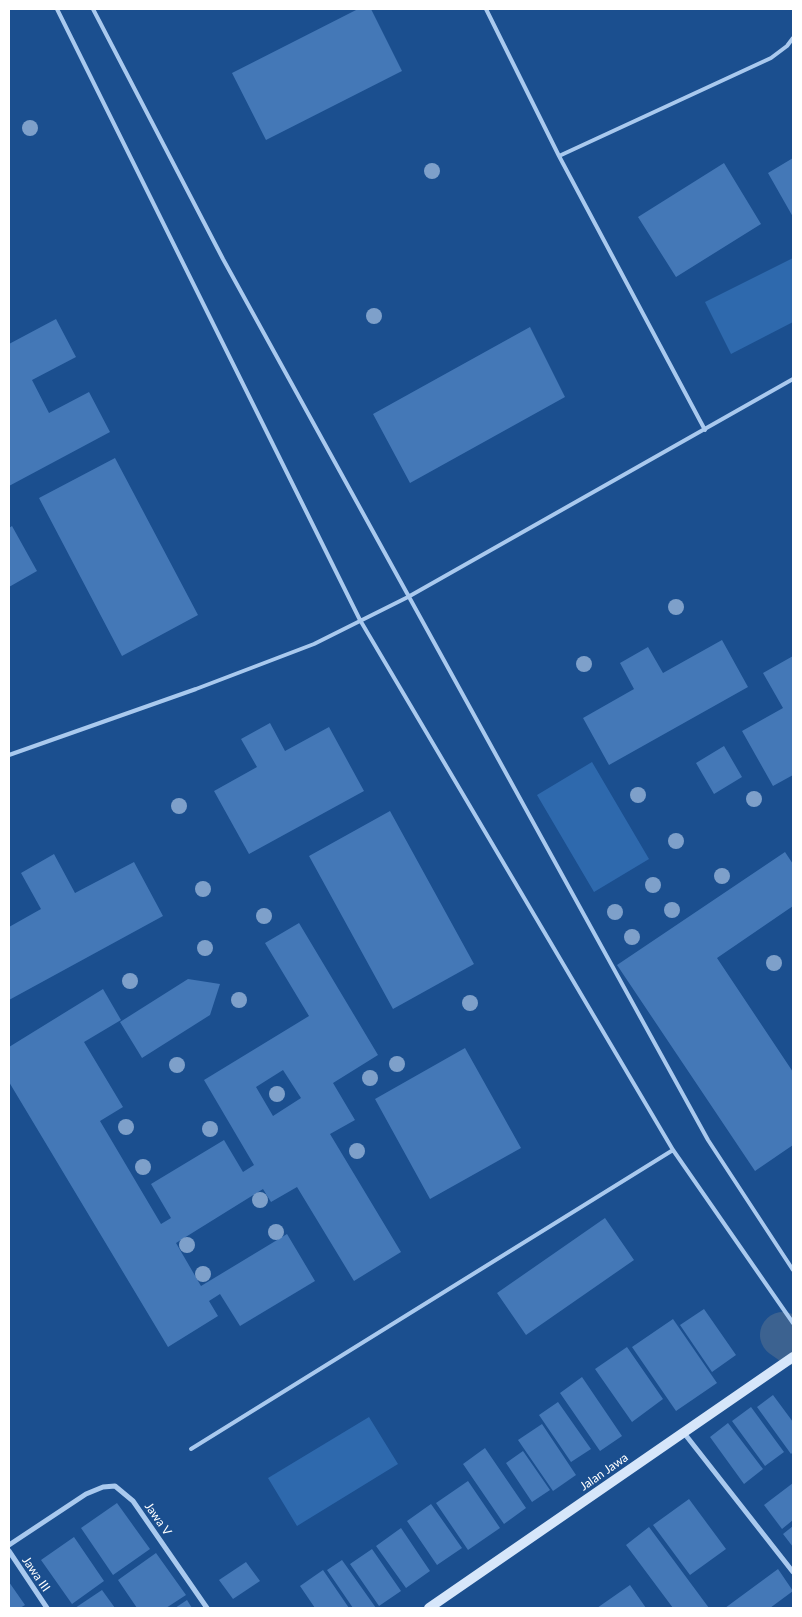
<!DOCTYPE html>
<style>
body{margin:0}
#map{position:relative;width:802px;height:1617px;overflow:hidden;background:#1b4f8f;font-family:Lato,sans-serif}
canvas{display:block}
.frame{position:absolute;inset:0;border:10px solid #fff;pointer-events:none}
</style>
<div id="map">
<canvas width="802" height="1617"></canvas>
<div class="frame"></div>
</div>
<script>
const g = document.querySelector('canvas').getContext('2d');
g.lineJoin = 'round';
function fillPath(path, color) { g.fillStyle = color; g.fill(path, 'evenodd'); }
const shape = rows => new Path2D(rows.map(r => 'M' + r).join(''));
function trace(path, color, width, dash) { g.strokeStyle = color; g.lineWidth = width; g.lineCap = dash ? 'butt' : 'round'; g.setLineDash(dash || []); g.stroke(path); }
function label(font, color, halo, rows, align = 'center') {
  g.font = font + ' Lato,sans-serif'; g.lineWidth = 4; g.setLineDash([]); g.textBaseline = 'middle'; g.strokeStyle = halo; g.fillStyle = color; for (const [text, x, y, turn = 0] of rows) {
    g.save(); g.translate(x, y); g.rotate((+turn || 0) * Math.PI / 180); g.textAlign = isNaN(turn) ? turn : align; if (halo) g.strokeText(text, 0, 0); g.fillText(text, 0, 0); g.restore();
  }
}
fillPath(shape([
 [793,258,793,322,731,354,705,302],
 [592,762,649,859,594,892,537,795],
 [369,1417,398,1464,297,1526,268,1478]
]), '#2e69ad');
trace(shape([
 [783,1335,793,1342]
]), '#3c6290', 46);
fillPath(shape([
 [358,9,371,9,402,71,266,140,232,73],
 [793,158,793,217,768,173],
 [724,163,761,224,676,277,638,217],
 [56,319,76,357,32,380,49,413,89,392,110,432,9,486,9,344],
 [530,327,565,397,410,483,373,414],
 [115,458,198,615,122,656,39,498],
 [12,526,37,571,9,587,9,528],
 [722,640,748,687,609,765,583,718,634,689,620,663,648,647,663,673],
 [793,656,793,775,773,786,742,731,783,708,763,673],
 [270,723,285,751,329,727,364,791,249,854,214,791,257,767,241,739],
 [724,746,742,777,714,794,696,763],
 [390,811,474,964,393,1009,309,856],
 [785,852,793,864,793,906,717,958,793,1072,793,1145,755,1171,617,965],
 [54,854,75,893,134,862,163,916,9,1000,9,927,41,909,21,873],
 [299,923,378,1055,333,1083,355,1120,330,1134,401,1252,354,1281,297,1187,271,1202,263,1189,176,1243,201,1286,287,1234,315,1281,240,1326,220,1294,209,1301,218,1316,168,1347,9,1082,9,1047,103,989,121,1020,84,1042,123,1107,100,1121,161,1224,171,1218,151,1184,224,1140,243,1172,254,1165,204,1080,309,1016,265,943],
 [283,1070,301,1098,273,1116,256,1087],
 [188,979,220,984,210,1015,142,1058,120,1022],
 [465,1048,521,1148,430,1199,375,1099],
 [605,1218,634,1260,526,1335,497,1293],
 [704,1309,736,1355,712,1372,680,1325],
 [673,1319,717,1383,676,1411,632,1347],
 [627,1347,663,1399,632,1422,595,1369],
 [582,1377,622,1436,600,1451,560,1393],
 [773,1395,793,1422,793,1452,791,1454,757,1407],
 [558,1402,591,1449,571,1462,539,1415],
 [751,1407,784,1452,765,1466,732,1421],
 [728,1423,763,1469,744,1484,710,1437],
 [542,1424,576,1475,553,1491,518,1440],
 [485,1448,526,1508,504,1524,463,1464],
 [523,1451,550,1490,532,1502,506,1463],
 [468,1481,500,1528,468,1550,436,1503],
 [793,1483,793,1520,782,1529,764,1505],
 [689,1499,726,1549,690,1575,653,1525],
 [117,1503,150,1549,113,1575,81,1528],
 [431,1504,462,1548,437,1565,407,1521],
 [793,1526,793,1547,783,1534],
 [649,1527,709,1608,673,1608,626,1545],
 [401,1528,430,1571,406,1588,376,1546],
 [74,1537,104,1581,72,1604,41,1560],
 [372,1549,401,1591,379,1606,350,1564],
 [156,1553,186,1595,166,1608,137,1608,118,1580],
 [342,1560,376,1608,353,1608,327,1570],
 [246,1562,260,1581,233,1599,219,1580],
 [778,1569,793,1591,770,1608,725,1608],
 [323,1570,349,1608,315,1608,300,1586],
 [9,1582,25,1605,20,1608,9,1608],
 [630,1585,646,1608,597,1608],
 [102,1590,115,1608,75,1608],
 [187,1600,192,1608,175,1608]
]), '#4478b7');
trace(shape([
 [57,9,360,620,673,1150,793,1323],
 [93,9,223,259,708,1140,793,1270],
 [486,9,559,156,705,430],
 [559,156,771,58,787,46,793,38],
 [9,755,196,689,314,644,408,597,793,379],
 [191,1449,673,1150]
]), '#a9c9ee', 4);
trace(shape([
 [684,1433,793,1572],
 [9,1545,86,1494,103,1487,115,1486,133,1501,207,1608],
 [9,1551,47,1608]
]), '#a9c9ee', 5);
trace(shape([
 [429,1608,793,1357]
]), '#d6e6fa', 10);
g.fillStyle = '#7ea0ca';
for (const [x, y] of [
 [30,128],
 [432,171],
 [374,316],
 [676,607],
 [584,664],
 [638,795],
 [754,799],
 [179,806],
 [676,841],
 [722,876],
 [653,885],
 [203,889],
 [672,910],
 [615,912],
 [264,916],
 [632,937],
 [205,948],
 [774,963],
 [130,981],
 [239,1000],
 [470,1003],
 [397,1064],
 [177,1065],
 [370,1078],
 [277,1094],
 [126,1127],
 [210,1129],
 [357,1151],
 [143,1167],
 [260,1200],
 [276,1232],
 [187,1245],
 [203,1274]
]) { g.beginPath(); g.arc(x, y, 8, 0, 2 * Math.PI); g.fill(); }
label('12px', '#fff', '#1b4f8f', [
 ["Jalan Jawa",604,1472,-35],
 ["Jawa V",158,1519,55],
 ["Jawa III",36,1574,56]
]);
</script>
